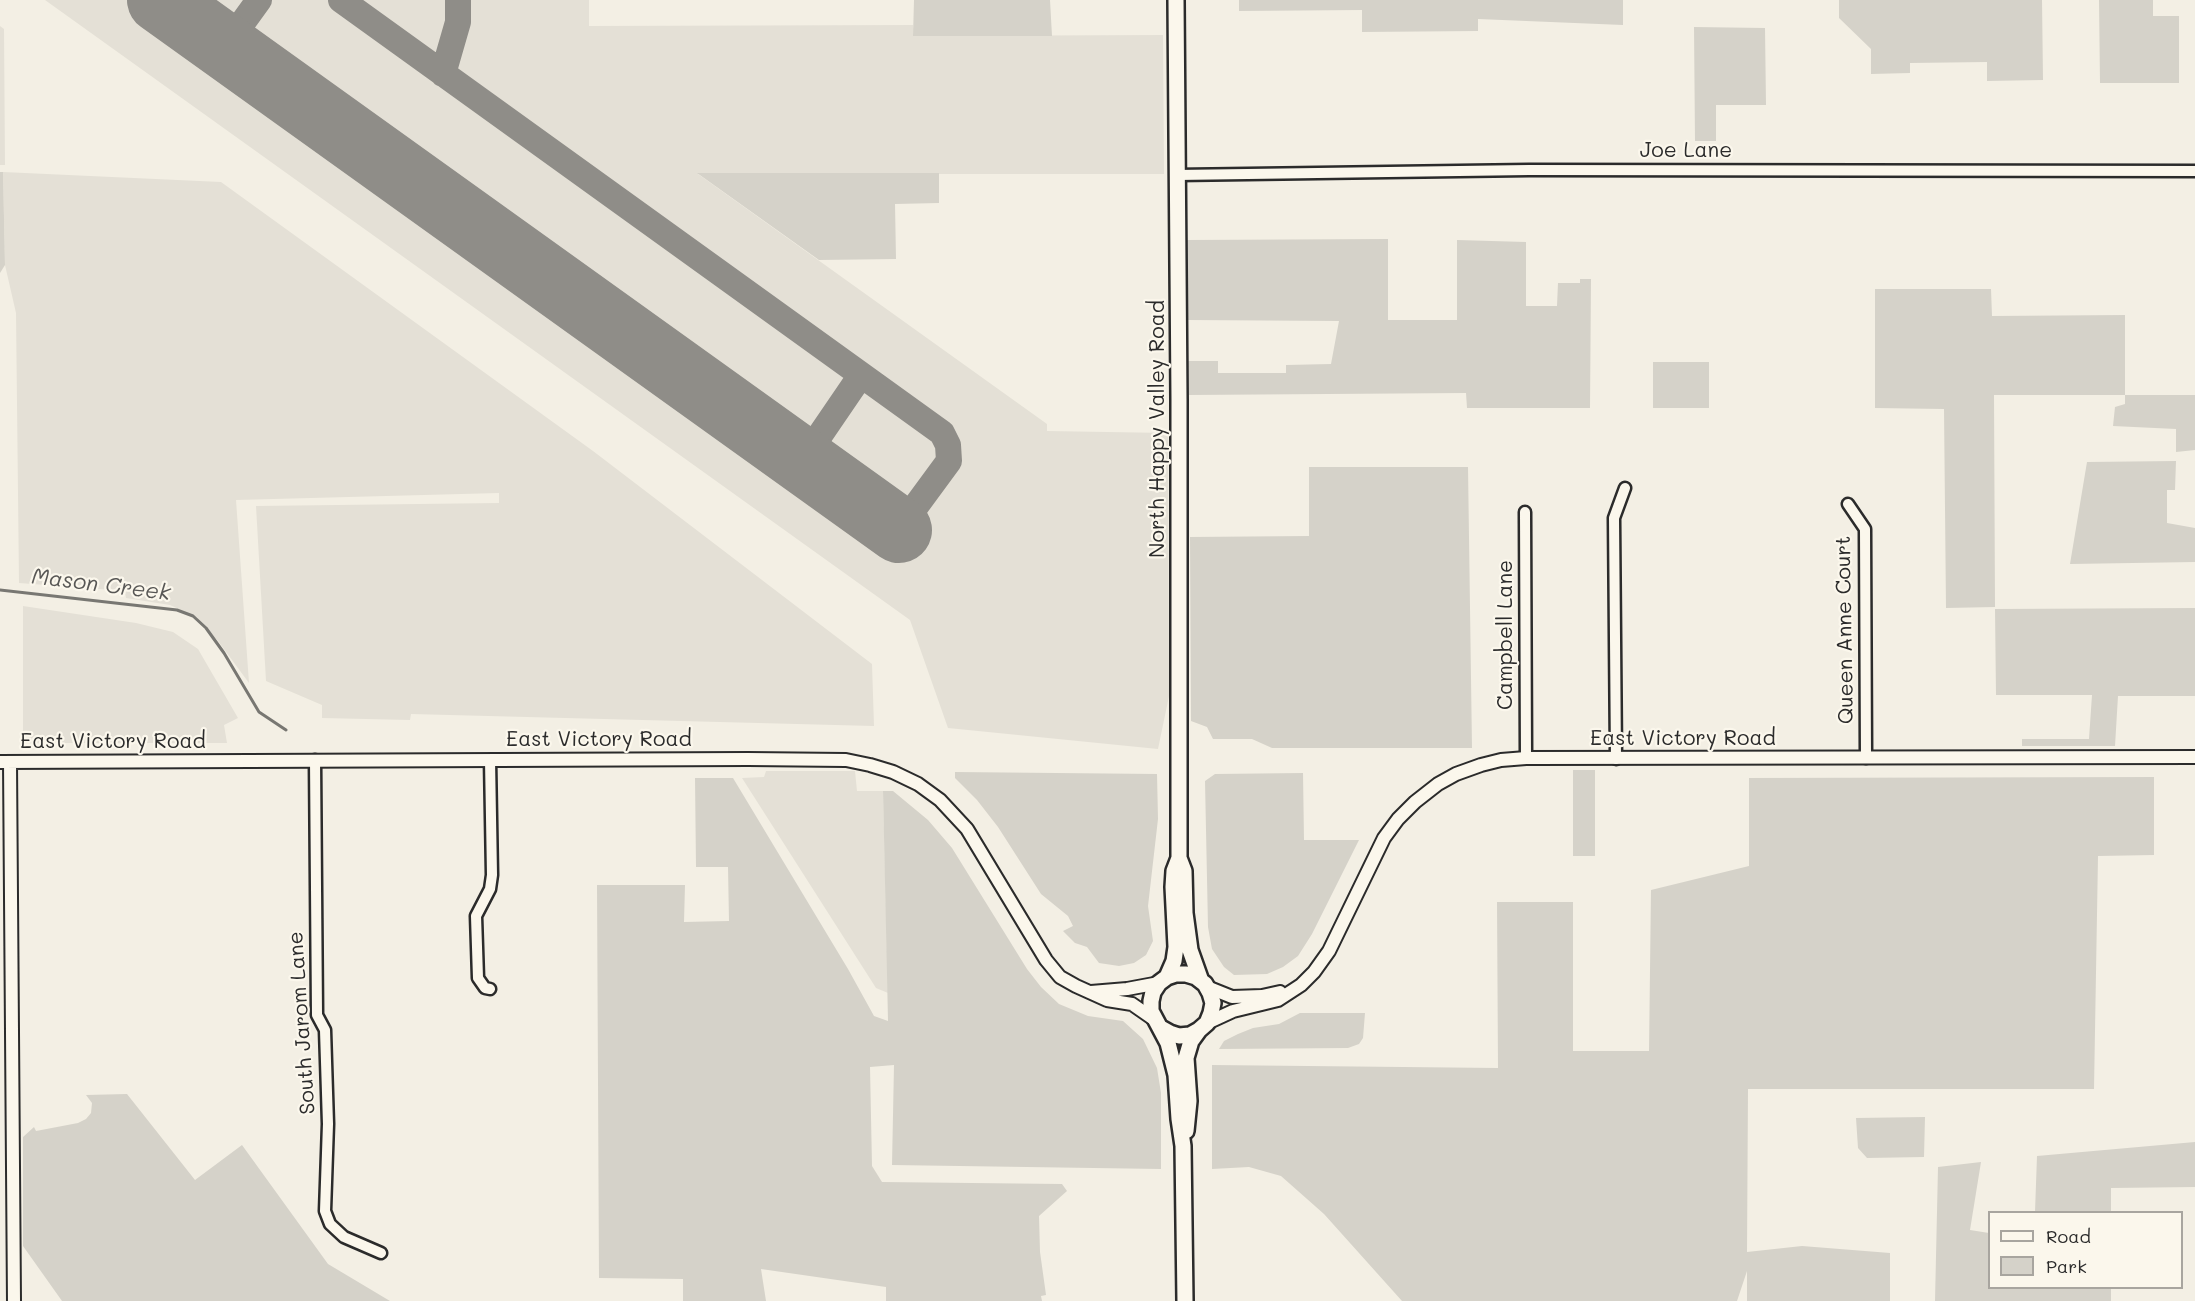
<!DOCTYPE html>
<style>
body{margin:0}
#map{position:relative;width:2195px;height:1301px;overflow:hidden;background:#f3efe4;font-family:Mali,sans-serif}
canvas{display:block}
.legend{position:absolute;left:1988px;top:1211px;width:195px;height:78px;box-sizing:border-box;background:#fbf7ec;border:2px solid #a8a59f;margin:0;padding:8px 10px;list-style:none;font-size:18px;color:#2b2b2b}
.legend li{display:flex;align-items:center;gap:12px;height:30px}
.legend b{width:30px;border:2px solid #a8a59f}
</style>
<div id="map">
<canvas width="2195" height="1301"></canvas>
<ul class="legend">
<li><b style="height:8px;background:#fbf7ec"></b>Road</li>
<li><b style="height:16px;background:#d5d2c9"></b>Park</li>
</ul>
</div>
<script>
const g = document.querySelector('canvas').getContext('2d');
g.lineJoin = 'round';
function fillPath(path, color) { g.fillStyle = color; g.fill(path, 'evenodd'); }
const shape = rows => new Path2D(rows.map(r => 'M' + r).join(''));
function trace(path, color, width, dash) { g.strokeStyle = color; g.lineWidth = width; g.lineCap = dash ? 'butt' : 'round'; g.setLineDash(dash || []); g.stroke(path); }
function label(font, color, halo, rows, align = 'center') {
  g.font = font + ' Mali,sans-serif'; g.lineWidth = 4.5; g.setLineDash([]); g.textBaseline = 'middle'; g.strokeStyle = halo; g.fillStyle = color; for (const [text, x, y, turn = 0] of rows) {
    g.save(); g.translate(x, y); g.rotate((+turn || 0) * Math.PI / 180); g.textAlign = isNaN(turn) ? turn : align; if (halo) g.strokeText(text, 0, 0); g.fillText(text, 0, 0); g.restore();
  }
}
fillPath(shape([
 [45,0,589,0,589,26,913,25,914,36,1163,35,1164,174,698,174,1047,424,1047,431,1168,433,1169,696,1158,749,948,728,910,620],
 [0,26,4,29,5,165,0,165],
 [3,172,221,182,593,451,872,664,874,726,411,714,410,720,322,718,322,705,266,681,256,506,499,503,499,493,236,500,249,683,218,641,196,617,170,605,126,598,125,591,19,583,16,313,5,265],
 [23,606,136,623,173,632,198,649,238,718,224,725,227,743,23,743],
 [766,771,855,771,857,791,883,791,888,993,876,988,742,778,764,777]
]), '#e4e0d6');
fillPath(shape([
 [914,0,1050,0,1052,36,913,36],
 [1239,0,1623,0,1623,25,1478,19,1478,31,1362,32,1362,10,1239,11],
 [1839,0,2042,0,2043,80,1987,81,1987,62,1910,63,1910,73,1871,74,1871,49,1839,18],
 [2099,0,2153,0,2153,16,2179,16,2179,83,2100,83],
 [1694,27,1765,28,1766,105,1716,105,1716,141,1695,141],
 [0,172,3,172,5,265,0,273],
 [697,173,939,173,939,203,895,204,896,259,819,260],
 [1388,239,1388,320,1457,320,1457,240,1526,242,1526,306,1557,306,1558,283,1580,283,1580,279,1591,279,1590,408,1467,408,1466,393,1189,395,1188,361,1218,361,1218,373,1286,373,1286,365,1331,364,1339,321,1188,320,1187,240],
 [1875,289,1991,289,1992,316,2125,315,2125,395,2195,395,2195,450,2176,452,2176,429,2113,426,2115,407,2125,404,2125,395,1994,395,1995,607,1946,608,1944,409,1875,408],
 [1653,362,1709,362,1709,408,1653,408],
 [2176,461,2175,490,2167,490,2167,523,2195,528,2195,562,2070,564,2087,462],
 [1309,467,1468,467,1472,748,1272,748,1252,739,1213,739,1207,727,1191,721,1190,537,1309,536],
 [2195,608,2195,696,2118,696,2115,746,2022,746,2022,739,2089,739,2092,695,1996,695,1995,609],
 [1573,770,1595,770,1595,856,1573,856],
 [955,772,1157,774,1158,819,1148,906,1153,941,1146,955,1134,963,1119,966,1099,963,1087,947,1075,943,1063,931,1073,926,1068,916,1041,894,998,827,977,800,955,778],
 [1303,773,1304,840,1359,840,1312,934,1298,956,1283,967,1267,974,1234,975,1224,967,1212,949,1208,927,1205,781,1215,774],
 [2154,777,2154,855,2098,856,2094,1089,1748,1089,1747,1252,1802,1246,1890,1253,1890,1301,1747,1301,1747,1271,1737,1301,1402,1301,1324,1214,1281,1176,1249,1167,1212,1169,1212,1065,1498,1068,1497,902,1573,902,1573,1051,1649,1051,1651,890,1749,866,1749,778],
 [695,778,733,778,848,969,874,1016,888,1021,883,791,893,791,928,820,952,848,1027,969,1041,987,1059,1004,1088,1016,1123,1021,1143,1039,1157,1068,1161,1093,1161,1169,892,1165,894,1065,870,1067,872,1166,882,1182,1062,1184,1067,1191,1039,1216,1040,1252,1046,1295,1041,1296,1042,1301,886,1301,886,1287,761,1269,766,1301,683,1301,683,1279,599,1278,597,885,685,885,684,922,729,921,728,867,696,867],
 [1300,1013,1365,1013,1363,1038,1359,1044,1348,1048,1219,1049,1224,1041,1238,1034,1253,1028,1279,1024],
 [127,1094,195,1180,242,1145,328,1264,390,1301,62,1301,23,1246,23,1137,34,1127,36,1131,78,1123,86,1119,91,1113,92,1103,86,1095],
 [1925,1117,1924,1157,1867,1158,1858,1148,1856,1118],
 [2195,1142,2195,1187,2111,1188,2111,1212,2035,1212,2037,1156],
 [1981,1162,1970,1230,1989,1233,1990,1288,2111,1288,2111,1301,1935,1301,1938,1167]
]), '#d5d2c9');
trace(shape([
 [0,590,177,610,193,616,206,628,224,653,259,712,286,730]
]), '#787772', 3);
trace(shape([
 [341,0,942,433,948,445,949,461,913,510,889,522],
 [225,47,259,0],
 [443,74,458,22,458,0],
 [803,460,861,375]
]), '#8f8d88', 26);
trace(shape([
 [160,0,899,530]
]), '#8f8d88', 66);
const minor = shape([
 [1177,175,1529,170,2195,171],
 [1848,504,1865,529,1866,758],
 [1525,512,1526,758],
 [1616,759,1614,518,1625,488],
 [315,760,317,1015,325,1030,328,1124,325,1211,330,1224,344,1237,381,1253],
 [490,989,485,988,478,978,476,916,490,889,492,875,490,760]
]);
const tertiary = shape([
 [0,762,748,759,846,760,870,765,893,772,918,784,940,800,967,829,1046,960,1060,977,1076,986,1107,1000,1132,1004,1155,1020],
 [10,762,14,1301],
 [1207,987,1232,997,1262,996,1280,992],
 [1091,992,1127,989,1159,983],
 [1207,1023,1233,1011,1278,1000,1301,985,1314,972,1329,951,1384,838,1398,819,1415,802,1438,784,1456,774,1481,765,1501,760,1526,758,2195,757]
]);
const secondary = shape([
 [1176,0,1179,399,1179,858,1184,871,1185,913,1190,950,1201,981],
 [1167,977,1174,961,1176,947,1173,887,1174,871,1179,858],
 [1161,1028,1170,1033,1179,1036,1190,1035,1199,1030,1207,1023,1211,1013,1213,1003,1210,993,1205,984,1196,977,1186,974,1176,974,1167,977,1159,983,1153,992,1151,1001,1151,1011,1168,1043,1176,1075,1179,1119,1183,1146,1185,1301],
 [1186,1131,1189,1101,1186,1058,1191,1041,1199,1030]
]);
trace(minor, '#2b2b2b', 15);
trace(tertiary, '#2b2b2b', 16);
trace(secondary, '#2b2b2b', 20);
trace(minor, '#fbf7ec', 10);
trace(tertiary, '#fbf7ec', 12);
trace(secondary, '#fbf7ec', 15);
label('21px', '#2b2b2b', '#fbf7ec', [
 ["Joe Lane",1686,151],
 ["North Happy Valley Road",1158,429,-90],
 ["Queen Anne Court",1845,630,-91],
 ["Campbell Lane",1506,635,-90],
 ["East Victory Road",1683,739],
 ["East Victory Road",599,740],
 ["East Victory Road",113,742],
 ["South Jarom Lane",302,1023,-94]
]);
label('italic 22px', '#585755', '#fbf7ec', [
 ["Mason Creek",101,585,7]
]);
</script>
